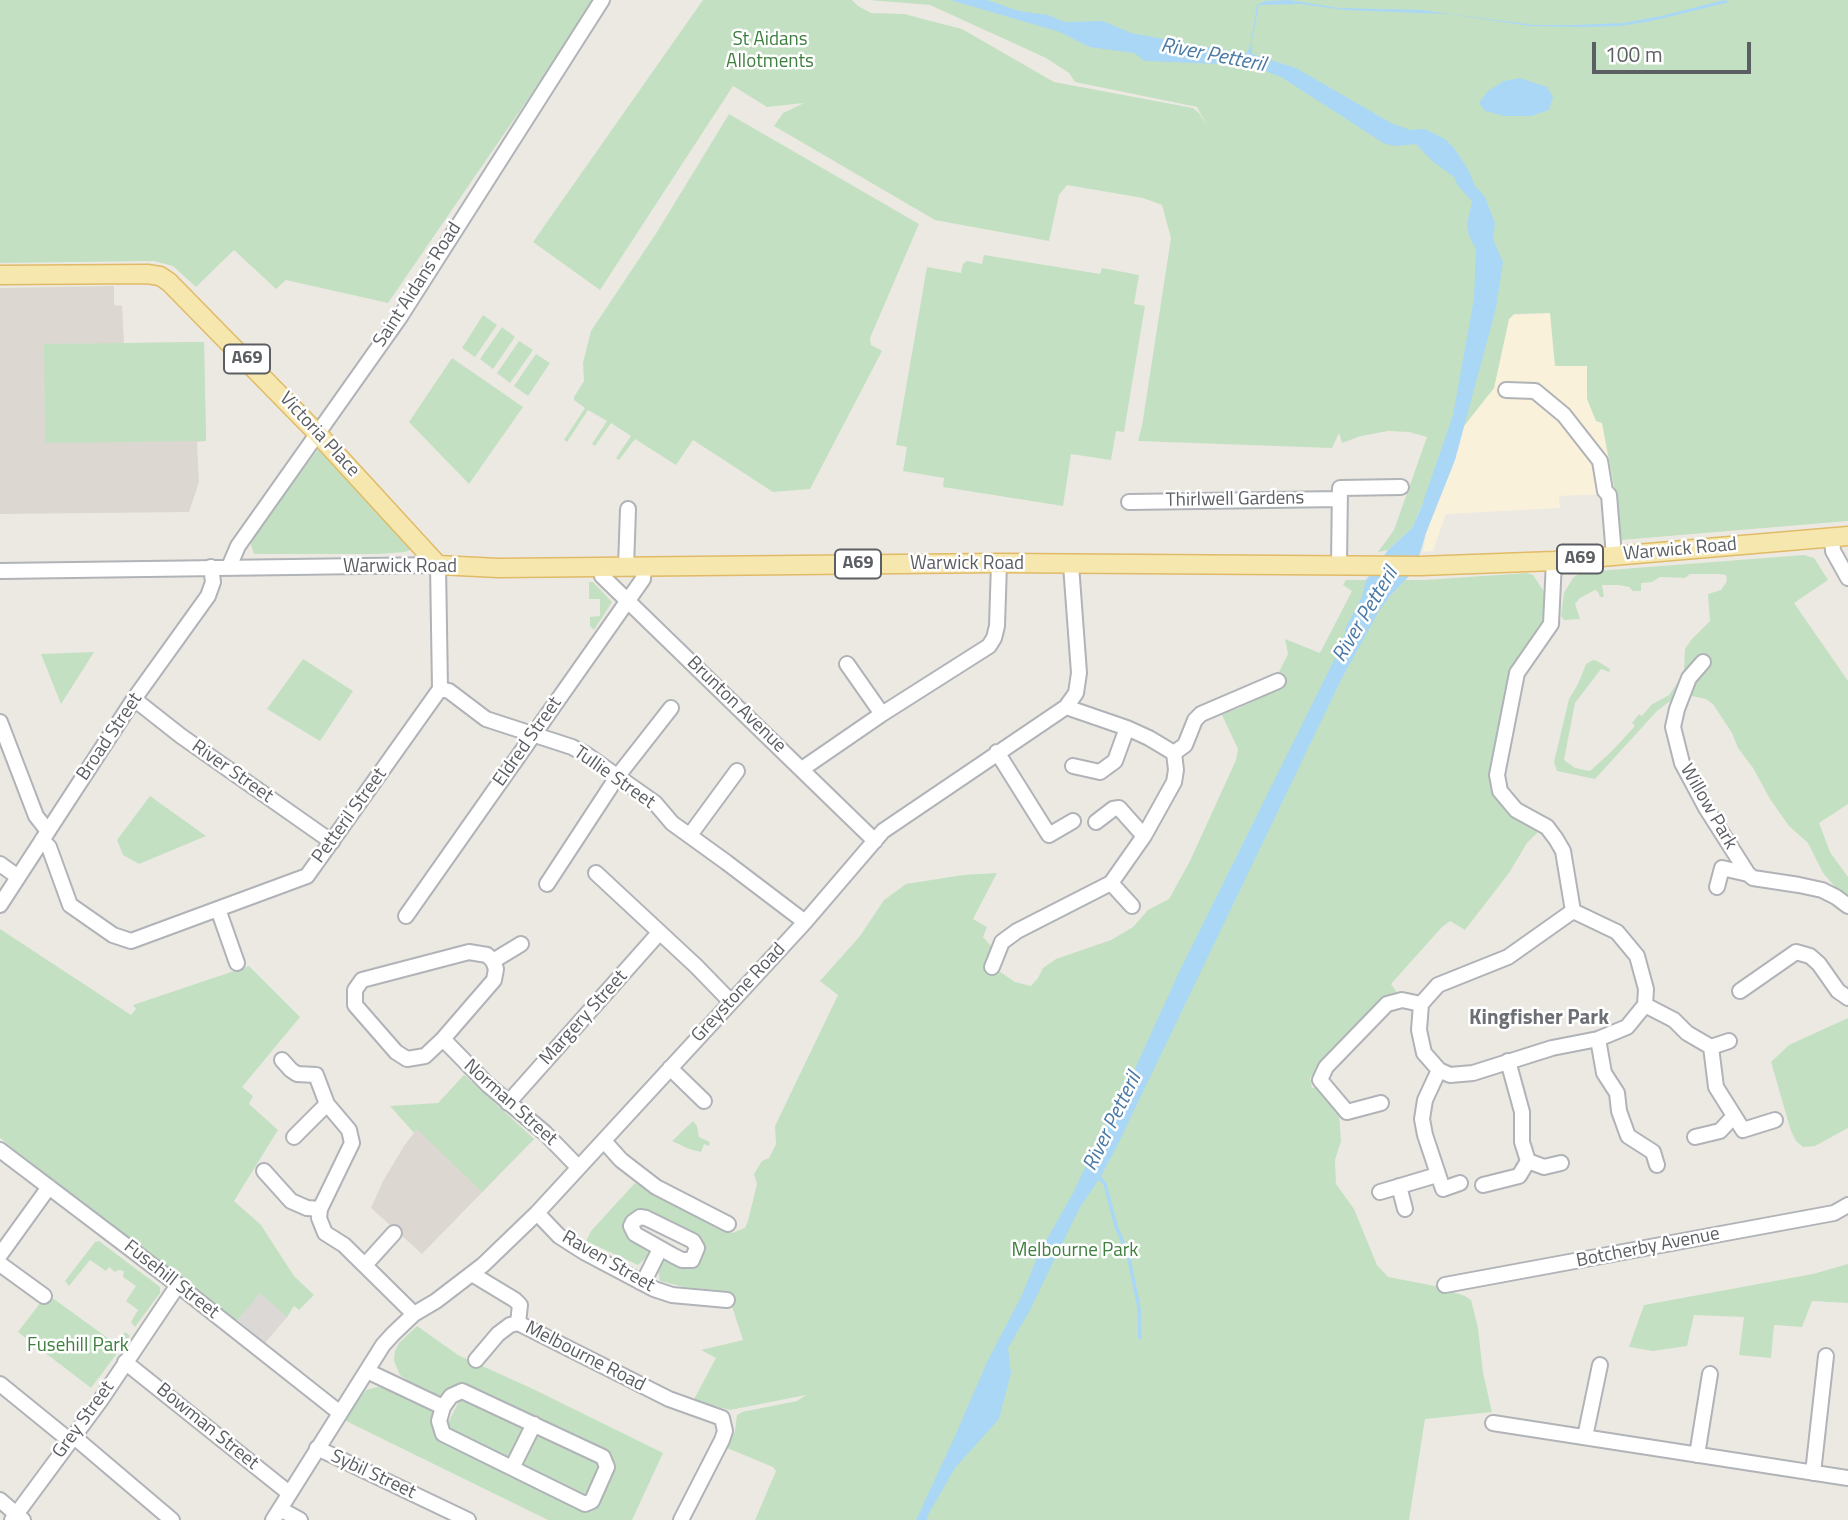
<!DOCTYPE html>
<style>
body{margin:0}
#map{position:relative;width:1848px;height:1520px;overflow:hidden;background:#ece9e3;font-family:"Titillium Web",sans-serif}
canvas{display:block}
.scale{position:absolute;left:1592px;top:42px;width:159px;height:32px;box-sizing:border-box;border:4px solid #5b5e62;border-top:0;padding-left:9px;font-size:21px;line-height:24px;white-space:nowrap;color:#5b5e62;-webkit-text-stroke:5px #fff;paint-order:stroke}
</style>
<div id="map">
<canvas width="1848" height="1520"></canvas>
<div class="scale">100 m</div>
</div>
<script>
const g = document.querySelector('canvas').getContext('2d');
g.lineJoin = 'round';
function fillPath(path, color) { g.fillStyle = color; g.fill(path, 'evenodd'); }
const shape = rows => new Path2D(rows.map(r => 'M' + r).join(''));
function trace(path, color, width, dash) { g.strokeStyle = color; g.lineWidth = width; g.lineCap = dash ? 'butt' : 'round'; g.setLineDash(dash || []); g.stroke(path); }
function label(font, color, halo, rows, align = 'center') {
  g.font = font + ' "Titillium Web",sans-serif'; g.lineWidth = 5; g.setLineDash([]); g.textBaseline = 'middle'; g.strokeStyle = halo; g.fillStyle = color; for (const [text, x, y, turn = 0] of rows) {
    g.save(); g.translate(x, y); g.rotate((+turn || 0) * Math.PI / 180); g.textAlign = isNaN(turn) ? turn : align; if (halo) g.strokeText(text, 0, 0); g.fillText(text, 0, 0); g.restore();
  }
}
fillPath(shape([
 [1550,313,1562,366,1587,366,1587,399,1596,421,1602,423,1615,492,1621,545,1606,546,1602,494,1559,496,1560,508,1446,514,1433,551,1423,552,1426,533,1455,460,1464,426,1494,388,1509,319,1514,315]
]), '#f9f1da');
fillPath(shape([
 [259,1292,288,1316,265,1343,238,1320]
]), '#dbd8d5');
fillPath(shape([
 [114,286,114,305,122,306,124,343,204,342,206,441,197,442,199,482,189,512,0,514,0,288],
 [464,1075,534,1139,422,1254,371,1208,383,1181,404,1146,423,1121]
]), '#dcd8d1');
fillPath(shape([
 [0,0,596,0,388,303,286,280,276,289,234,250,196,287,173,266,154,261,0,263],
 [703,0,852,0,858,6,871,13,904,14,962,29,1054,82,1193,108,1199,113,1208,128,1197,107,1075,82,1069,73,1046,58,930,5,869,0,1848,0,1848,521,1621,540,1615,492,1602,423,1596,421,1587,399,1587,366,1555,366,1550,313,1514,314,1509,319,1494,388,1464,426,1430,487,1412,528,1388,550,1378,552,1394,530,1427,437,1409,432,1388,431,1361,436,1342,443,1339,433,1332,448,1138,441,1142,426,1171,238,1162,205,1143,198,1067,185,1059,195,1049,241,935,220,774,126,783,113,804,103,767,107,733,86,600,290,533,242],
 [729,114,919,224,870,338,871,345,882,351,810,489,773,492,693,440,676,465,635,439,619,460,616,458,631,436,611,423,595,446,592,444,607,421,588,410,567,442,564,440,585,408,574,400,574,397,584,381,583,363,591,331,657,232],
 [984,255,1100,274,1102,268,1139,275,1134,304,1145,306,1124,432,1116,431,1111,460,1071,454,1063,506,943,487,944,478,903,471,907,447,896,445,927,267,961,273,963,264,967,261,982,264],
 [483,315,497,325,475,357,462,348],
 [502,327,515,337,493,369,480,359],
 [519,341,533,350,510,383,497,373],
 [204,342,206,441,45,443,44,344],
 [536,354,550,363,528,396,514,386],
 [452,358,523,407,469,484,409,422],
 [321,446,413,546,410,550,405,552,379,554,254,554,251,545,252,535],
 [1804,555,1814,558,1828,580,1794,603,1848,681,1848,804,1819,823,1830,852,1848,877,1848,902,1823,873,1808,843,1789,826,1770,799,1753,768,1738,748,1732,733,1713,704,1706,699,1687,695,1674,698,1657,711,1595,779,1557,771,1554,762,1569,699,1578,684,1586,664,1593,660,1597,661,1610,669,1609,672,1601,669,1575,703,1564,760,1575,768,1590,771,1612,751,1635,726,1632,723,1639,714,1642,716,1651,705,1669,695,1684,673,1685,649,1691,640,1710,621,1708,594,1721,590,1727,581,1726,575,1719,574,1690,574,1685,578,1660,577,1652,582,1641,583,1641,591,1633,591,1629,587,1618,585,1602,585,1604,597,1600,597,1598,592,1595,590,1580,598,1575,604,1580,619,1564,620,1561,616,1564,593,1573,578,1578,574,1596,571],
 [1527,573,1533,575,1545,593,1548,623,1522,658,1498,799,1502,807,1539,831,1527,843,1509,873,1465,930,1450,921,1442,927,1391,984,1398,994,1386,997,1365,1016,1310,1078,1312,1088,1317,1087,1339,1113,1341,1141,1335,1160,1336,1184,1354,1209,1377,1265,1388,1277,1435,1286,1465,1296,1471,1300,1478,1328,1483,1373,1492,1412,1425,1419,1409,1520,755,1520,776,1471,773,1467,727,1448,735,1431,737,1415,742,1412,797,1401,806,1395,730,1410,693,1401,716,1358,701,1350,743,1340,727,1291,684,1287,660,1281,658,1270,667,1254,673,1258,701,1251,633,1217,649,1246,647,1257,638,1265,586,1241,591,1231,635,1183,732,1233,745,1228,748,1221,757,1184,754,1174,762,1161,769,1158,776,1144,775,1126,838,995,820,981,860,936,884,900,906,884,963,875,997,873,973,919,987,927,983,937,991,946,990,965,1015,982,1031,986,1038,978,1043,968,1056,959,1111,940,1133,927,1148,910,1169,899,1190,861,1236,760,1238,749,1221,713,1237,709,1268,694,1288,654,1285,639,1320,653,1352,591,1343,585,1346,580,1425,580],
 [589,582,593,582,612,602,594,630,590,626,590,617,600,616,600,599,589,599],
 [94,652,61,704,41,654],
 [303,659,353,691,320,741,267,709],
 [150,796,206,836,139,864,123,855,117,840],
 [0,929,131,1015,136,1009,133,1005,249,966,300,1017,242,1087,253,1096,249,1104,278,1130,234,1201,261,1225,294,1276,314,1295,299,1310,294,1306,287,1317,260,1293,236,1322,0,1138],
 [1848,1018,1848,1128,1815,1146,1803,1147,1796,1141,1791,1131,1771,1062,1789,1045],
 [464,1075,534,1139,482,1192,417,1129,414,1133,390,1106,438,1103],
 [693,1121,697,1126,699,1137,710,1142,709,1146,704,1144,701,1152,689,1149,672,1141],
 [99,1241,160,1287,160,1293,135,1327,131,1322,138,1310,126,1301,136,1286,123,1277,124,1271,119,1270,115,1272,109,1267,106,1271,90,1260,69,1286,65,1281,95,1242],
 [1848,1264,1848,1303,1812,1301,1802,1327,1774,1325,1771,1358,1739,1355,1744,1317,1694,1315,1687,1346,1653,1351,1629,1347,1644,1305,1813,1274],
 [47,1294,116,1344,125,1332,130,1336,91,1388,18,1332],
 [417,1326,458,1355,533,1389,663,1453,632,1520,548,1520,344,1420,366,1390,377,1387,391,1388,429,1403,436,1412,435,1424,591,1510,612,1469,467,1386,443,1396,420,1390,400,1375,394,1361,395,1351,399,1343],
 [461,1397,521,1424,527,1431,544,1435,602,1463,589,1494,585,1497,529,1471,521,1460,515,1457,503,1458,448,1432,447,1425]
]), '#c3e1c2');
fillPath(shape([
 [950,0,987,0,1019,11,1048,15,1065,22,1103,21,1131,33,1246,54,1250,47,1257,5,1265,1,1289,0,1339,8,1421,10,1534,25,1573,25,1623,23,1661,16,1724,0,1730,2,1652,21,1620,26,1582,27,1530,26,1449,14,1344,10,1301,4,1259,5,1252,40,1252,54,1296,68,1391,123,1410,130,1425,129,1445,139,1454,148,1469,171,1475,186,1485,197,1495,223,1493,239,1503,262,1496,308,1455,460,1426,533,1415,570,1390,596,1379,611,1341,680,1117,1146,1100,1178,1080,1207,1030,1310,1008,1348,1011,1373,999,1419,955,1468,928,1515,927,1520,916,1520,955,1436,987,1362,1022,1295,1038,1255,1073,1193,1106,1123,1127,1086,1180,970,1343,642,1346,627,1362,597,1366,580,1388,550,1412,528,1421,508,1453,415,1474,298,1476,249,1469,236,1467,224,1472,201,1458,186,1454,177,1432,161,1416,144,1397,146,1385,144,1281,77,1265,71,1218,64,1145,61,1134,53,1089,47,1060,32],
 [1520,78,1547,87,1553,97,1549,110,1531,116,1504,116,1485,111,1479,103,1488,91,1504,81]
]), '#aad7f5');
trace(shape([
 [1099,1177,1105,1184,1116,1226,1128,1254,1139,1308,1140,1338]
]), '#aad7f5', 3.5);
const minor = shape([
 [1506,390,1535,391,1564,415,1600,461,1605,491,1609,495,1614,556],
 [1129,502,1340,499],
 [1832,538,1833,551,1848,578],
 [1554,561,1551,624,1517,673,1497,775,1500,791,1516,810,1547,827,1556,839,1563,851,1573,911,1617,932,1637,956,1646,989,1645,1005,1627,1027,1598,1039,1552,1048,1473,1073,1450,1075,1439,1070,1424,1053,1419,1030,1421,1004,1438,985,1508,957,1573,911],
 [1339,564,1340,488,1401,487],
 [229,567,238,546,400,317,602,0],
 [600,567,602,576,875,841],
 [626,567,628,509],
 [0,571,438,565,440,689,307,876,131,941,113,935,70,905,49,847,42,840],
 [1703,662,1689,678,1677,709,1673,727,1682,763,1706,808,1748,874,1753,878,1799,885,1822,890,1836,897,1848,906],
 [847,664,882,714],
 [440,689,449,691,486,719,572,747,587,755,655,803,672,823,726,862,805,922],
 [134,699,181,736,332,842],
 [1066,707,1127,728,1149,738,1174,753,1185,745,1195,720,1201,714,1278,681],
 [0,722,36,816,47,830],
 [997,752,1049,835,1073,821],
 [1073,766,1100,772,1115,761,1127,728],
 [802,769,882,714,989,646,994,638,997,626,999,563],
 [1096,822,1113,809,1119,808,1144,836],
 [690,835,737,771],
 [0,864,18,877],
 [596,873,696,966,731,1002],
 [1111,883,1132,906],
 [547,884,617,777,671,708],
 [1717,887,1722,868,1748,874],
 [0,905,134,699,208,596,213,582,211,567],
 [218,909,237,963],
 [406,916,643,579,644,567],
 [469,952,487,955,493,961,496,969,494,980,443,1039,425,1056,407,1059,396,1052,355,1005,355,990,362,980,469,952],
 [493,961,521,944],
 [992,967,1002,942,1017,931,1111,883,1144,836,1174,782,1176,770,1174,753],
 [1740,991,1796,952,1810,956,1819,964,1838,991,1848,998],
 [1645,1005,1674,1020,1687,1033,1711,1047,1716,1087,1743,1130,1775,1120],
 [443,1039,488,1085,545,1133,578,1167],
 [1598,1039,1604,1073,1617,1093,1619,1111,1628,1136,1653,1152,1657,1165],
 [1711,1047,1729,1041],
 [282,1060,291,1070,297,1074,316,1075,327,1104,294,1137],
 [1508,1061,1522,1112,1522,1142,1528,1161,1544,1167,1561,1163],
 [670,1068,704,1101],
 [1439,1070,1425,1100,1422,1119,1425,1135,1443,1189,1460,1183],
 [508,1103,659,933],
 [1381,1103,1347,1112,1320,1080,1326,1067,1387,1004,1402,1000,1421,1004],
 [1695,1137,1720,1131,1733,1117],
 [604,1141,621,1160,656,1187,728,1224],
 [0,1150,178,1285,340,1413],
 [264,1171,291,1201,307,1208,320,1209,319,1218,325,1233,344,1245,414,1314],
 [1483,1185,1519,1176,1528,1161],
 [1399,1186,1405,1209],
 [1380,1192,1437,1175],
 [320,1209,352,1143,349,1130,327,1104],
 [537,1213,559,1236,584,1252,654,1289,672,1295,727,1300],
 [640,1217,646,1218,693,1241,697,1248,692,1260,682,1260,674,1256,635,1234,631,1226,633,1222,640,1217],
 [0,1255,49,1187],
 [0,1264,44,1296],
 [365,1265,394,1233],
 [472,1274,515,1300,520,1305,518,1323,669,1399,722,1418,725,1431,722,1440,681,1520],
 [640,1282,646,1277,660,1249],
 [1445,1285,1834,1213,1848,1205],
 [476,1360,498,1334,510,1325,518,1323],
 [125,1362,289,1493],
 [367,1371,443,1407],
 [0,1384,69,1440],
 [462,1391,603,1457,607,1467,592,1501,585,1504,443,1434,439,1421,443,1407,451,1396,462,1391],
 [1493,1423,1848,1478],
 [73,1436,172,1520],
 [1585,1437,1600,1365],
 [317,1448,468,1520],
 [1697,1455,1710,1374],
 [512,1468,534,1424],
 [1813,1473,1826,1356],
 [0,1500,23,1520],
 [280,1509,300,1520],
 [12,1520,100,1401,178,1285],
 [273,1520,383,1345,393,1334,414,1314,436,1301,483,1265,537,1213,805,922,883,831,1066,707,1076,693,1079,673,1071,565]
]);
const major = shape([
 [0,275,147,274,160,276,169,282,317,433,438,565,498,568,999,563,1420,566,1554,561,1848,536]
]);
trace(minor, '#b0b3b7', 18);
trace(major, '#e1ba67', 21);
trace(minor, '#fff', 14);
trace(major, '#f5e7ae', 18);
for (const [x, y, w] of [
 [247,359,46],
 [1580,559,46],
 [858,564,46]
]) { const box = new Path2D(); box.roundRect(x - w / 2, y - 14.5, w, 29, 5); g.fillStyle = '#fff'; g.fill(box); trace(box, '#5b5e62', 2); }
label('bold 18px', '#5b5e62', null, [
 ["A69",247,359],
 ["A69",1580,559],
 ["A69",858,564]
]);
label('19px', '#3e7e3e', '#fff', [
 ["St Aidans",770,40],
 ["Allotments",770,62],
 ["Melbourne Park",1075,1251],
 ["Fusehill Park",78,1346]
]);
label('19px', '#5b5e62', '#fff', [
 ["Saint Aidans Road",418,285,-57],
 ["Victoria Place",319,435,47],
 ["Thirlwell Gardens",1235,500,-1],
 ["Warwick Road",1680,550,-5],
 ["Warwick Road",967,564],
 ["Warwick Road",400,567],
 ["Brunton Avenue",736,705,44],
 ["Broad Street",110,737,-56],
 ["Eldred Street",528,742,-55],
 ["River Street",232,772,35],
 ["Tullie Street",614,778,35],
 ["Willow Park",1708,807,60],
 ["Petteril Street",350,816,-54],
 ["Greystone Road",739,993,-47],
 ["Margery Street",584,1018,-48],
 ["Norman Street",510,1103,42],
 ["Botcherby Avenue",1648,1248,-11],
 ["Raven Street",608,1262,30],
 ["Fusehill Street",171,1280,38],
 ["Melbourne Road",585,1357,27],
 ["Grey Street",84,1420,-54],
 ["Bowman Street",207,1427,39],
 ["Sybil Street",373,1475,25]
]);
label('italic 21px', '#4a79a5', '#fff', [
 ["River Petteril",1213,56,11],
 ["River Petteril",1366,615,-59],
 ["River Petteril",1113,1122,-64]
]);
label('bold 21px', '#6c7074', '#fff', [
 ["Kingfisher Park",1539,1019]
]);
</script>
